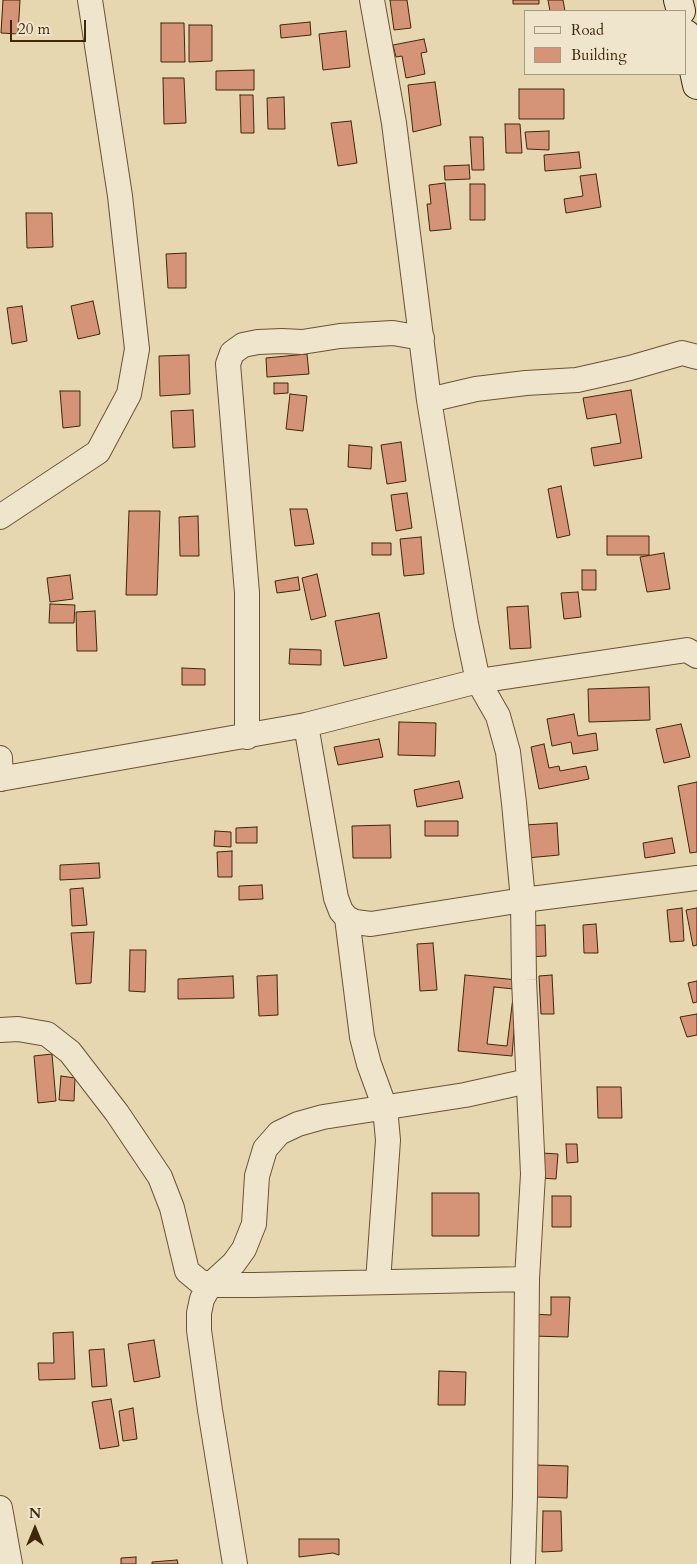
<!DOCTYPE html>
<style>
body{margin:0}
#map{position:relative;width:697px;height:1564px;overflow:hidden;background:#e6d7b1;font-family:Cardo,serif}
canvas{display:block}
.legend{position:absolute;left:524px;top:10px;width:162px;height:65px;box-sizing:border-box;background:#efe5cc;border:1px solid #a9997e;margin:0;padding:6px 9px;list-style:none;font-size:15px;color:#40270a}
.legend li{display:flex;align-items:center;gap:10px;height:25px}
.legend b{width:25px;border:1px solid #a9997e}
.north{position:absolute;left:10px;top:1504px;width:50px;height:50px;-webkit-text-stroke:4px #efe5cc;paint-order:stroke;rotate:0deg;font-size:14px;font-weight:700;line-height:20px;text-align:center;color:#40270a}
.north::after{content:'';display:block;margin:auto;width:18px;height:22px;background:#40270a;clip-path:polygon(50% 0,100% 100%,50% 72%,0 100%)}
.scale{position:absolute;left:10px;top:20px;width:76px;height:22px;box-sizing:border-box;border:2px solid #40270a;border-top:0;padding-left:6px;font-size:15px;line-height:18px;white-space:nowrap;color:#40270a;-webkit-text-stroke:4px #efe5cc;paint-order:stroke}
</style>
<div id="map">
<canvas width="697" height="1564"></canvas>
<ul class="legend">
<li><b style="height:6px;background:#efe5cc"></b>Road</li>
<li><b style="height:14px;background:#d59477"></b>Building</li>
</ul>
<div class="north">N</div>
<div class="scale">20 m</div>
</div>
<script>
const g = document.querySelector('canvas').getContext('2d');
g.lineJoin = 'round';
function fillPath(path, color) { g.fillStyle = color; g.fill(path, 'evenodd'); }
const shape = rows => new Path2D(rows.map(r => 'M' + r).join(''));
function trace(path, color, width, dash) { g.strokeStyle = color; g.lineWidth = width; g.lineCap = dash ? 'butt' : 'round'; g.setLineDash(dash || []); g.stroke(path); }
const building = shape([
 [3,0,20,0,18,34,1,33,3,0],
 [390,0,407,0,411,28,394,30,390,0],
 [513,0,539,0,539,4,513,4,513,0],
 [548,0,563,0,565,11,550,11,548,0],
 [310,22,311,35,281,38,280,25,310,22],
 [161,23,184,23,185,62,161,62,161,23],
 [189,25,212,25,212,61,189,62,189,25],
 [346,31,350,67,323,70,319,34,346,31],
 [424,39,427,52,421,53,425,74,406,78,402,56,396,57,393,45,424,39],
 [254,70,254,90,216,90,216,71,254,70],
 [163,78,184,78,186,123,164,124,163,78],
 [435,82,441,125,413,132,408,85,435,82],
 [519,89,564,89,564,119,519,119,519,89],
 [240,95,253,95,254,133,241,133,240,95],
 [284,97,285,129,268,129,267,98,284,97],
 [351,121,357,163,338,166,331,123,351,121],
 [505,124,520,124,522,153,506,153,505,124],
 [549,131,549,150,527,149,525,132,549,131],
 [470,137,483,137,484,170,472,170,470,137],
 [579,152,581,168,545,171,544,155,579,152],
 [469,165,470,179,445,180,444,166,469,165],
 [596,174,601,207,566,213,564,199,583,196,580,176,596,174],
 [445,183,451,229,430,231,427,204,431,204,429,185,445,183],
 [470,184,485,184,485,220,470,220,470,184],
 [26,213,52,213,53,247,27,248,26,213],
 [186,253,186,288,168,288,166,254,186,253],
 [93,301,100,334,78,339,71,306,93,301],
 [22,306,27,341,12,344,7,308,22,306],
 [307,354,309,374,267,377,266,358,307,354],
 [189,355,190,394,160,396,159,356,189,355],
 [274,383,288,383,288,393,274,394,274,383],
 [631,390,642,458,594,466,591,448,621,443,616,414,587,419,583,398,631,390],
 [60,391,80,391,80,426,63,428,60,391],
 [290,394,307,396,303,431,286,429,290,394],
 [193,410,195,447,173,448,171,411,193,410],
 [401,442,406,481,387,484,381,445,401,442],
 [349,445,372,447,371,469,348,467,349,445],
 [561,486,570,535,557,538,548,489,561,486],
 [407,493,412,528,396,531,391,495,407,493],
 [290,509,307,509,314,544,295,546,290,509],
 [129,511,160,511,157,595,126,595,129,511],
 [198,516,199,556,180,556,179,517,198,516],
 [607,536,649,536,649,555,607,555,607,536],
 [421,537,424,574,404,576,400,539,421,537],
 [372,543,391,543,391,555,372,555,372,543],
 [664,553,670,589,647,592,640,557,664,553],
 [582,570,596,570,596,590,582,590,582,570],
 [317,574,326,616,311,620,302,578,317,574],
 [70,575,73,599,50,602,47,578,70,575],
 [298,577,300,590,277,593,275,581,298,577],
 [578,592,581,617,564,619,561,593,578,592],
 [50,604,75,605,74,623,49,623,50,604],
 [528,606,531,648,510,649,507,607,528,606],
 [95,611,97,651,77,651,76,612,95,611],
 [379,613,387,658,344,666,335,621,379,613],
 [290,649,321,650,321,665,289,664,290,649],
 [182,668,205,669,205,685,182,685,182,668],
 [649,687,650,720,589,722,588,689,649,687],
 [574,714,578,736,596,733,598,750,573,754,571,742,552,746,547,719,574,714],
 [399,722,436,723,435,756,398,755,399,722],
 [681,724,690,757,664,763,656,729,681,724],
 [379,739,383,757,338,765,334,747,379,739],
 [544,744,549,768,559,766,560,771,586,766,589,779,539,789,531,747,544,744],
 [459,781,463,798,417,807,414,790,459,781],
 [697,782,697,852,690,853,678,786,697,782],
 [425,821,458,821,458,836,425,836,425,821],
 [557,823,559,855,527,858,525,825,557,823],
 [390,825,391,858,353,858,352,826,390,825],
 [257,827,257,843,236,843,236,828,257,827],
 [215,831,231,832,231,847,214,846,215,831],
 [672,838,675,853,645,858,643,843,672,838],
 [232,851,232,877,218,877,217,852,232,851],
 [99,863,100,878,60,880,60,865,99,863],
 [262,885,263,899,239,900,239,886,262,885],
 [83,888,87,925,72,926,70,889,83,888],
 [682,908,684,941,670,942,667,910,682,908],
 [697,908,697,945,693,946,686,910,697,908],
 [596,924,598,953,584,953,583,925,596,924],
 [545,925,546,956,528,957,527,926,545,925],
 [94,932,91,983,76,984,71,933,94,932],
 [433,943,437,990,420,991,417,944,433,943],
 [130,950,146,950,145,992,129,991,130,950],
 [277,975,278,1015,259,1016,257,976,277,975],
 [465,975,518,980,512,1056,458,1051,465,975],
 [552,975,554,1014,541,1014,539,976,552,975],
 [233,976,234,998,178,999,178,979,233,976],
 [697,981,697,1002,693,1003,688,983,697,981],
 [494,987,514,989,507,1046,487,1044,494,987],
 [697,1014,697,1035,687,1037,680,1017,697,1014],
 [52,1054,56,1101,38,1103,34,1056,52,1054],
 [61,1076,75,1078,74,1101,59,1100,61,1076],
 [597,1087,621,1087,622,1118,598,1118,597,1087],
 [566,1144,577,1144,578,1162,567,1163,566,1144],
 [542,1153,558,1154,556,1179,540,1178,542,1153],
 [432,1193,479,1193,479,1236,432,1236,432,1193],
 [552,1196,571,1196,571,1227,552,1227,552,1196],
 [551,1297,570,1297,568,1337,532,1336,532,1314,551,1315,551,1297],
 [73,1332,75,1379,39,1380,38,1363,54,1363,53,1333,73,1332],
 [154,1340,160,1377,134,1382,128,1344,154,1340],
 [104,1349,107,1386,92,1387,89,1350,104,1349],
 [439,1371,466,1372,465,1405,438,1405,439,1371],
 [111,1399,119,1446,100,1449,92,1402,111,1399],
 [133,1408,137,1439,123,1441,119,1411,133,1408],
 [536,1465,568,1466,567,1498,536,1497,536,1465],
 [543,1511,561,1511,562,1551,542,1552,543,1511],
 [299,1539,339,1539,339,1555,333,1553,299,1557,299,1539],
 [136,1557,136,1564,121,1564,121,1558,136,1557],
 [177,1560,178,1564,152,1564,152,1562,177,1560]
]);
fillPath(building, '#d59477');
trace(building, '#40270a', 1);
const street = shape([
 [372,0,394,123,429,400,466,624,478,681,498,716,508,752,514,803,523,900,524,980,533,1174,527,1279,525,1496,523,1564],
 [429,400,476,389,526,383,577,380,630,368,682,353,697,357],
 [0,517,98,452,129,394,137,349,120,196,90,0],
 [306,725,336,898,341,911,347,918,355,922,371,924,523,900,697,878],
 [247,737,247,593,228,364,232,353,243,345,258,342,282,341,302,342,340,336,393,333,422,338],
 [0,758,1,779],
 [0,779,306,725,478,681,687,650,697,656],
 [347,918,362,1037,369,1064,385,1108,388,1140,378,1282],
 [0,1030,18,1029,47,1034,70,1052,117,1113,160,1177,172,1208,187,1271,199,1281,210,1285,254,1285,527,1279],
 [0,1508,10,1564],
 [235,1564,210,1410,199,1330,199,1313,202,1299,210,1285,234,1263,244,1249,254,1224,257,1176,265,1149,279,1133,298,1124,323,1117,465,1095,528,1081]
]);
const secondary = shape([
 [678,0,681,11],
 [686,34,697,85]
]);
trace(street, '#6a5334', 26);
trace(secondary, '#40270a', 30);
trace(street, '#efe5cc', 24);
trace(secondary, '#efe5cc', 28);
</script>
